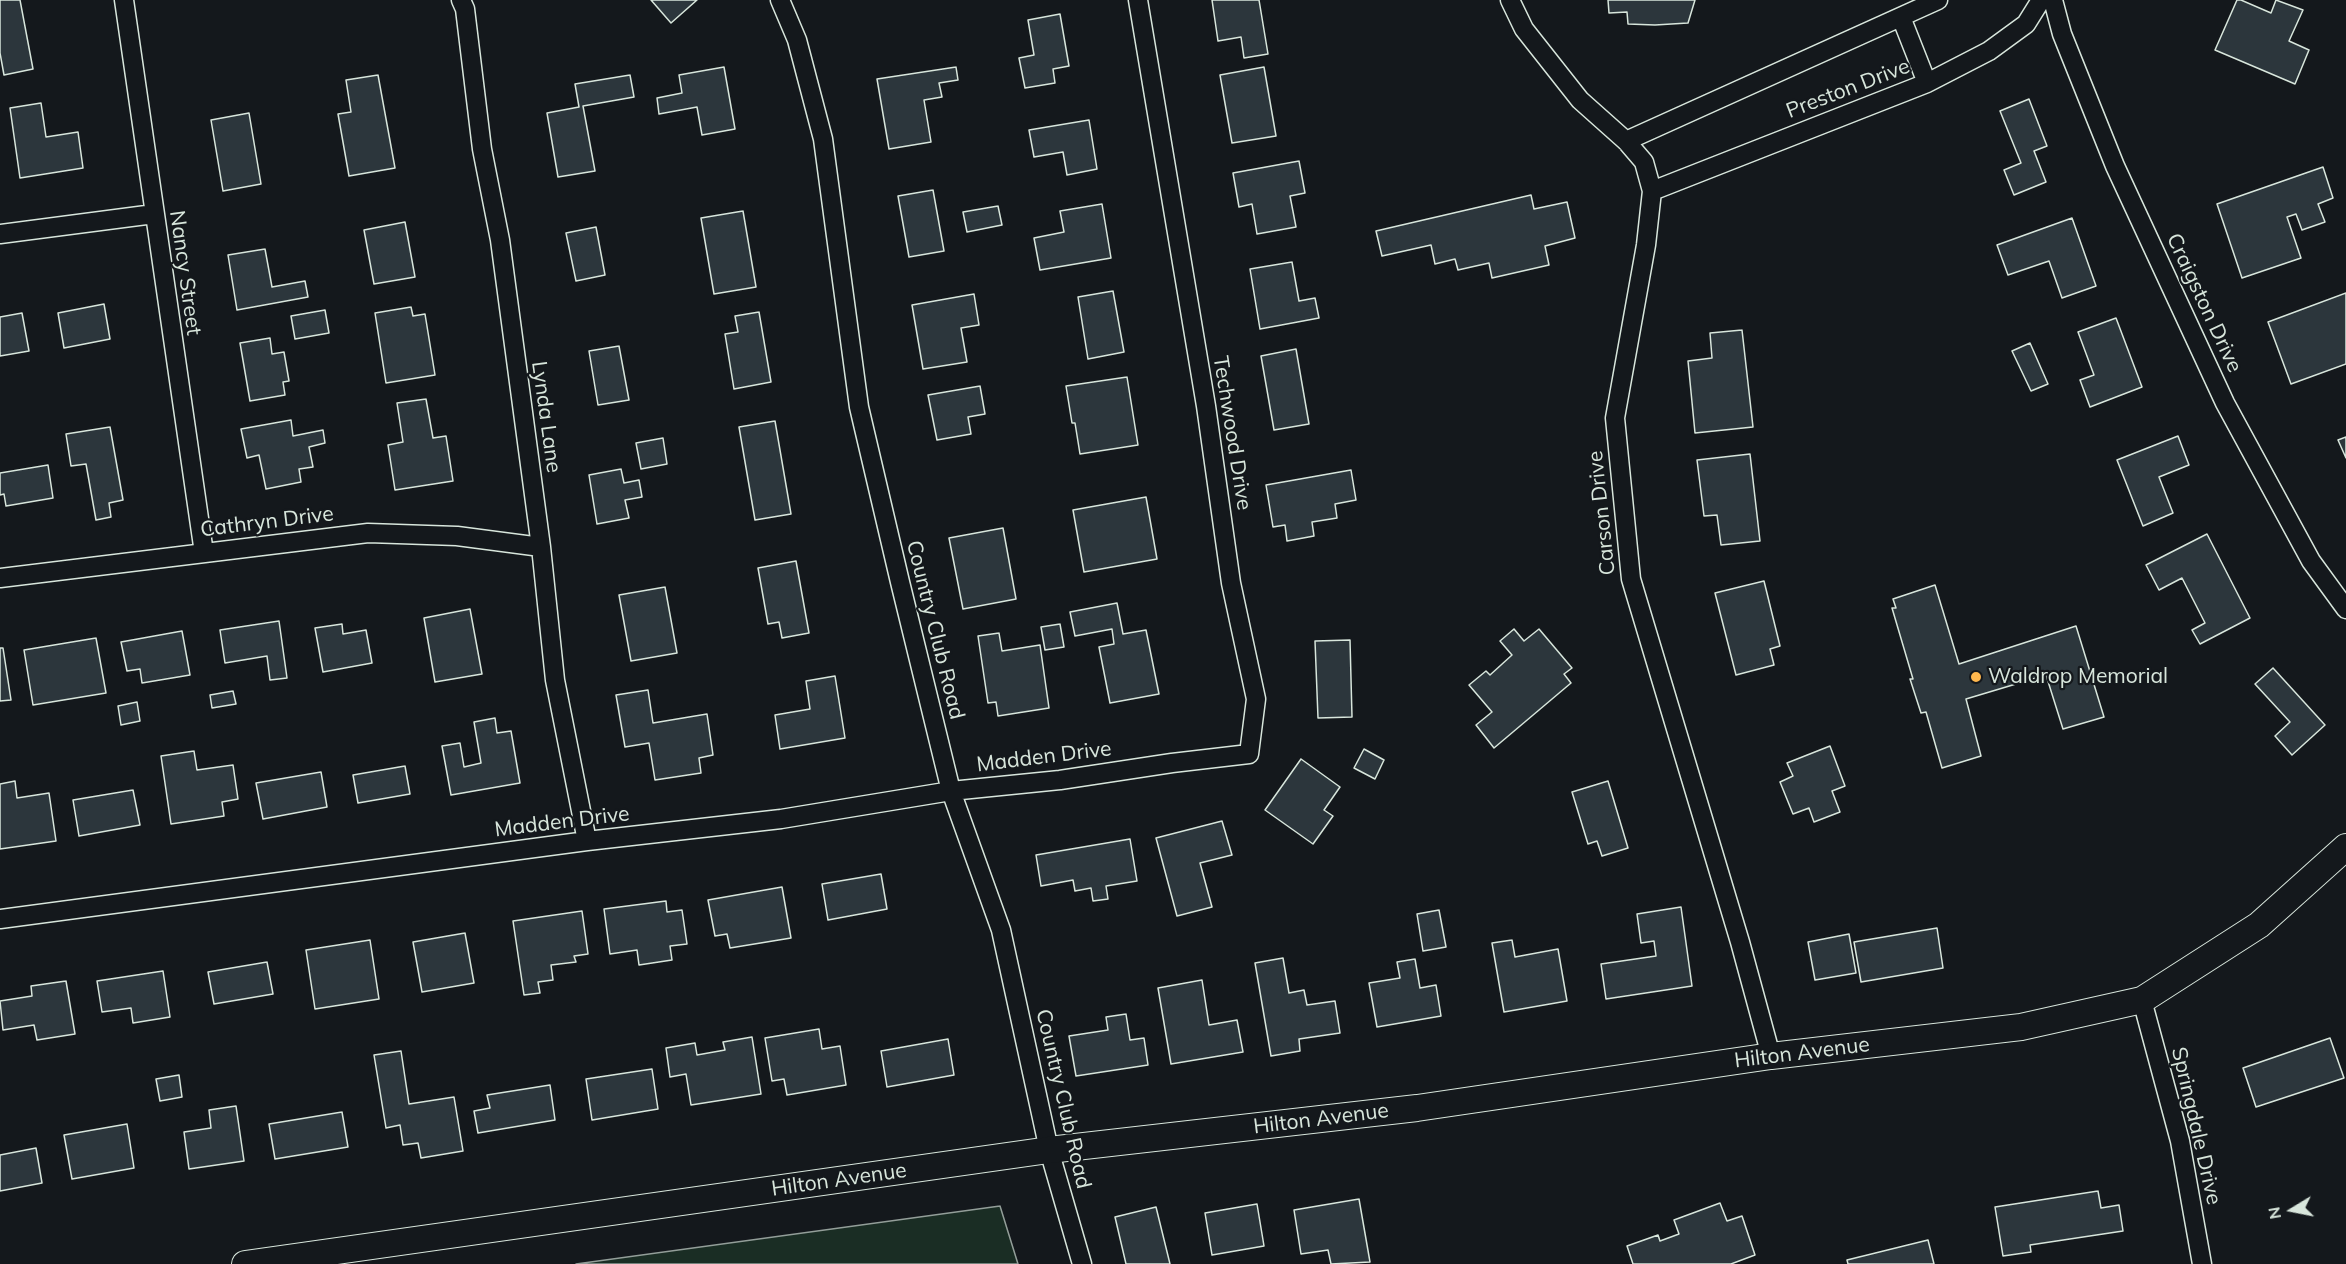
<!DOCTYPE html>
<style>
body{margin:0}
#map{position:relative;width:2346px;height:1264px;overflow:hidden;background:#14181c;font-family:Mulish,sans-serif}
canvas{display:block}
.north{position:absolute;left:2262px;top:1180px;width:60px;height:60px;-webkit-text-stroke:4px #14181c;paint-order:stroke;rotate:260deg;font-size:16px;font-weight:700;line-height:24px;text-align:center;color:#d8e6dc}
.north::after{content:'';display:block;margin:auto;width:21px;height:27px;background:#d8e6dc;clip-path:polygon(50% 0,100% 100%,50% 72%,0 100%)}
</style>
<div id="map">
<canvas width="2346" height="1264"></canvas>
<div class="north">N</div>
</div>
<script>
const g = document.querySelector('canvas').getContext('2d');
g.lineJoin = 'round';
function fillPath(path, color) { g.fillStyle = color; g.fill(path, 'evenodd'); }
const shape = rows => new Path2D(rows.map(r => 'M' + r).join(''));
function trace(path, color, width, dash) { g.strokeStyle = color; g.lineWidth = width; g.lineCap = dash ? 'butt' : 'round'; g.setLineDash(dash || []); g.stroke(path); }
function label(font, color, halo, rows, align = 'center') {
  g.font = font + ' Mulish,sans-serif'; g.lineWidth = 4.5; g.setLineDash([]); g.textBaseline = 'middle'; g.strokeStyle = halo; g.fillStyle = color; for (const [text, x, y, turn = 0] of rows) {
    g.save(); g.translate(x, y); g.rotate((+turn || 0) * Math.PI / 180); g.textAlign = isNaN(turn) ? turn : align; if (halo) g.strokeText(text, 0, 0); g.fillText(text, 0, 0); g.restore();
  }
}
const green = shape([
 [1000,1206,1018,1264,576,1264,1000,1206]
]);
fillPath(green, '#1a2d24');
trace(green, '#939e99', 1.5);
const building = shape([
 [0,0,20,0,33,69,4,75,0,53,0,0],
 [651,0,697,0,671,23,651,0],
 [1212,0,1259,0,1268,54,1244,58,1241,37,1218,41,1212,0],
 [1608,0,1695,0,1688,23,1655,25,1628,24,1627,12,1609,13,1608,0],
 [2237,0,2241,0,2271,13,2276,0,2303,10,2289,41,2309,50,2295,84,2215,50,2237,0],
 [1060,14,1069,66,1053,69,1055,83,1025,88,1019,58,1034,55,1028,20,1060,14],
 [724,67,735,129,702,135,697,107,659,114,657,98,682,93,679,75,724,67],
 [956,67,958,80,939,83,942,97,924,100,931,142,889,149,877,79,956,67],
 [1264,67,1276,136,1232,143,1220,75,1264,67],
 [378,75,395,168,349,176,338,114,351,112,346,80,378,75],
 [630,75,634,97,583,106,595,171,558,177,547,113,579,107,575,84,630,75],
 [2029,99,2047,146,2034,151,2046,182,2014,195,2004,170,2021,163,2000,111,2029,99],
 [41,103,46,137,78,132,83,168,20,178,10,108,41,103],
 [249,113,261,184,223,191,211,120,249,113],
 [1089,120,1097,169,1067,175,1063,152,1034,157,1029,130,1089,120],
 [1299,161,1305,193,1290,196,1296,227,1257,234,1252,204,1239,207,1233,173,1299,161],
 [2323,167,2333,198,2318,204,2325,222,2302,230,2296,214,2287,217,2301,258,2242,278,2217,204,2323,167],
 [933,190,944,251,909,257,898,196,933,190],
 [1531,195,1534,209,1567,202,1575,238,1545,246,1549,265,1492,278,1489,263,1458,270,1455,259,1435,264,1431,245,1382,256,1376,231,1531,195],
 [1102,204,1111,258,1040,270,1034,238,1064,232,1060,211,1102,204],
 [998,206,1002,225,967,232,963,212,998,206],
 [743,211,756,287,714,294,701,218,743,211],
 [2072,218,2096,286,2062,298,2049,261,2008,275,1997,245,2072,218],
 [405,222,415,277,374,284,364,230,405,222],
 [596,227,605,275,576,281,566,233,596,227],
 [265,249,272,287,305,281,308,297,237,310,228,255,265,249],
 [1292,262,1299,301,1315,298,1319,318,1260,329,1250,269,1292,262],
 [1113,291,1124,352,1088,359,1078,297,1113,291],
 [2346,293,2346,364,2291,384,2268,322,2346,293],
 [974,294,979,325,961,328,967,362,923,369,912,305,974,294],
 [104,304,110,339,64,348,58,313,104,304],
 [411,307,413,316,425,314,435,375,386,383,375,313,411,307],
 [325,310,329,333,295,339,291,316,325,310],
 [759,312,771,382,734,389,725,334,738,332,735,316,759,312],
 [22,313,29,351,0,356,0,317,22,313],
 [2116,318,2142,387,2090,407,2080,380,2094,375,2078,332,2116,318],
 [1742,330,1753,427,1695,433,1688,361,1712,358,1710,333,1742,330],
 [270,338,272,354,284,352,289,381,283,382,285,395,250,401,240,343,270,338],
 [2030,343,2048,384,2031,391,2012,351,2030,343],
 [619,346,629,400,598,405,589,351,619,346],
 [1296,349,1309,424,1274,430,1261,356,1296,349],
 [1127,377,1138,445,1080,454,1075,423,1072,423,1066,386,1127,377],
 [980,386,985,414,968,417,971,434,937,440,928,395,980,386],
 [426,399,433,438,446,436,453,481,395,490,388,445,403,442,397,403,426,399],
 [291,420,293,436,323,430,325,443,309,447,313,467,299,469,301,482,266,489,259,455,247,458,241,429,291,420],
 [775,421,791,514,755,520,739,427,775,421],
 [110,427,123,500,109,503,111,517,96,520,86,464,71,466,66,434,110,427],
 [2178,436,2189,465,2159,477,2173,513,2143,526,2117,460,2178,436],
 [2346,437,2346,458,2338,440,2346,437],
 [663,438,667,464,641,469,636,443,663,438],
 [1750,454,1760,541,1721,545,1717,515,1704,516,1697,460,1750,454],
 [48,465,53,498,6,506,4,494,0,495,0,473,48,465],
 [621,469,624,483,639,480,642,497,625,500,629,518,597,524,589,475,621,469],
 [1351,470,1356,500,1335,504,1337,518,1312,522,1314,536,1287,541,1285,525,1273,527,1266,485,1351,470],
 [1146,497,1157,559,1084,572,1073,510,1146,497],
 [1003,528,1016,599,963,609,949,538,1003,528],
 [2207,534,2250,618,2200,644,2192,630,2205,623,2182,578,2159,590,2146,565,2207,534],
 [796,561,809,633,782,638,779,622,768,624,758,568,796,561],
 [1764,581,1780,646,1770,649,1774,665,1736,675,1715,593,1764,581],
 [1935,585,1959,664,2076,626,2104,717,2063,729,2046,675,1966,699,1981,756,1942,768,1926,712,1921,713,1910,679,1913,679,1892,608,1896,608,1893,599,1935,585],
 [665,587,677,653,631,661,619,595,665,587],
 [1117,603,1123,634,1146,630,1159,694,1110,703,1099,647,1114,644,1112,629,1075,636,1070,612,1117,603],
 [470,609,482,674,435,682,424,618,470,609],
 [279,621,287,678,270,680,267,656,225,663,220,630,279,621],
 [342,624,343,634,366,630,372,663,323,672,315,628,342,624],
 [1060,624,1064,647,1045,650,1041,627,1060,624],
 [1514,629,1524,641,1539,629,1572,668,1564,674,1571,683,1494,748,1476,725,1492,712,1469,685,1486,671,1490,675,1512,655,1500,641,1514,629],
 [182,631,190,675,142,683,140,669,127,671,121,642,182,631],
 [999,633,1002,651,1040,645,1049,708,998,716,996,702,988,703,978,636,999,633],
 [96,638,106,693,33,705,24,650,96,638],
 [1350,640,1352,717,1318,718,1315,641,1350,640],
 [0,648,3,648,11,700,0,701,0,648],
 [2273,668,2325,725,2292,755,2275,736,2290,722,2255,684,2273,668],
 [835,676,845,738,780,749,775,715,810,709,806,681,835,676],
 [648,690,653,723,707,714,713,755,699,758,701,773,655,780,649,743,625,747,616,695,648,690],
 [233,691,236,704,212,708,210,695,233,691],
 [137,702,140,721,121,725,118,706,137,702],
 [495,718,497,733,511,731,520,783,451,795,442,746,460,743,464,767,481,763,474,722,495,718],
 [1830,746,1845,786,1832,791,1840,812,1814,822,1809,808,1793,814,1780,782,1793,776,1787,763,1830,746],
 [1364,749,1384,760,1375,779,1354,768,1364,749],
 [194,751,197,770,233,765,238,799,222,802,224,816,171,824,161,756,194,751],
 [1301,759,1340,787,1324,810,1333,816,1313,844,1265,810,1301,759],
 [405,766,410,794,358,803,353,775,405,766],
 [321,772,327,807,263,819,256,783,321,772],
 [15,781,17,798,49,793,56,841,0,849,0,784,15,781],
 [1608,781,1628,848,1602,856,1597,841,1588,844,1572,792,1608,781],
 [133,790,140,825,79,836,73,800,133,790],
 [1222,821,1232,855,1200,863,1212,907,1177,916,1156,838,1222,821],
 [1130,839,1137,881,1106,886,1108,899,1093,901,1091,888,1075,891,1073,880,1041,886,1036,855,1130,839],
 [881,874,887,909,828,920,822,884,881,874],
 [782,887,791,938,730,948,727,934,715,936,708,900,782,887],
 [666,901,667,912,682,910,687,944,670,946,672,960,639,965,637,950,610,954,604,909,666,901],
 [1681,907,1692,986,1606,999,1601,964,1656,956,1654,941,1641,943,1637,914,1681,907],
 [1439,910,1446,947,1423,951,1417,914,1439,910],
 [582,911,588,954,574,956,576,962,551,965,553,980,538,982,540,993,524,995,513,921,582,911],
 [1937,928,1943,968,1861,982,1854,942,1937,928],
 [465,933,474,983,422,992,413,942,465,933],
 [1849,934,1856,973,1815,980,1808,942,1849,934],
 [370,940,379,999,315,1009,306,950,370,940],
 [1512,940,1515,957,1558,949,1567,1001,1504,1012,1492,943,1512,940],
 [1283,958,1289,993,1304,990,1307,1005,1335,1001,1340,1033,1299,1039,1300,1051,1271,1056,1255,963,1283,958],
 [1415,959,1420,988,1436,985,1441,1016,1377,1027,1369,983,1400,978,1397,962,1415,959],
 [267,962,273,994,214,1004,208,972,267,962],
 [163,971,170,1017,133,1023,131,1008,102,1012,97,981,163,971],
 [1202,980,1209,1025,1237,1020,1243,1052,1171,1064,1158,988,1202,980],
 [66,981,75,1034,37,1040,34,1025,3,1030,0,1001,32,996,31,986,66,981],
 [1126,1014,1130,1040,1144,1038,1148,1065,1076,1076,1069,1036,1108,1030,1106,1017,1126,1014],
 [819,1029,822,1049,840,1046,846,1085,787,1095,784,1079,772,1081,765,1038,819,1029],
 [752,1037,761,1094,691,1105,686,1074,670,1077,666,1048,695,1043,697,1055,725,1050,723,1042,752,1037],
 [2330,1038,2344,1078,2256,1107,2243,1068,2330,1038],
 [948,1039,954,1075,887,1087,881,1051,948,1039],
 [401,1051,409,1104,454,1097,463,1151,421,1158,418,1143,403,1145,400,1125,386,1128,374,1055,401,1051],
 [652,1069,658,1109,592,1120,586,1079,652,1069],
 [179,1075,182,1097,160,1101,156,1079,179,1075],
 [550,1085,555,1120,478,1133,474,1111,490,1108,487,1095,550,1085],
 [236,1106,244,1161,189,1169,184,1132,211,1128,209,1110,236,1106],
 [342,1112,348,1147,275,1159,269,1124,342,1112],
 [127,1124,134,1168,72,1179,64,1135,127,1124],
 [36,1148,42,1183,0,1191,0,1155,36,1148],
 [2098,1191,2101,1208,2119,1205,2123,1231,2030,1245,2031,1252,2003,1256,1995,1207,2098,1191],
 [1359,1199,1370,1262,1331,1264,1328,1250,1301,1254,1294,1210,1359,1199],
 [1720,1203,1727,1221,1742,1216,1755,1255,1731,1264,1633,1264,1627,1246,1658,1235,1660,1241,1679,1234,1674,1220,1720,1203],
 [1257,1204,1264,1246,1212,1255,1205,1213,1257,1204],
 [1156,1207,1170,1264,1126,1264,1115,1217,1156,1207],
 [1928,1240,1934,1264,1848,1264,1847,1260,1928,1240]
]);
fillPath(building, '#2c363c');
trace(building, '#d8e6dc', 1.5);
const street = shape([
 [124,0,204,553],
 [461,0,465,9,482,149,500,240,541,547,555,680,587,841],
 [780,0,797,40,823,139,859,407,900,582,951,791,1001,930,1049,1150,1082,1264],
 [1510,0,1524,29,1580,100,1626,141,1644,162,1652,191,1646,245,1615,418,1631,579,1740,942,1771,1056],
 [2053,0,2062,34,2115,166,2225,403,2311,561,2346,609],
 [1901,17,1927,83],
 [1626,141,1938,0],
 [1652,191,1927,83,1989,51,2026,24,2041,0],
 [0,234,154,214],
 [0,578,368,533,457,536,541,547],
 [0,919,587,841,781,819,951,791,1060,780,1172,763,1249,754,1256,699,1231,583,1206,406,1138,0],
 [2142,1000,2180,1141,2202,1264]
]);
const secondary = shape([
 [245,1264,1049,1150,1417,1108,1771,1056,2021,1027,2142,1000,2259,925,2346,847]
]);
trace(street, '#d8e6dc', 21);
trace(secondary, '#d8e6dc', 28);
trace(street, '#14181c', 18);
trace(secondary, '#14181c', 26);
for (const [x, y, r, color] of [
 [1976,677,6,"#ffb74d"]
]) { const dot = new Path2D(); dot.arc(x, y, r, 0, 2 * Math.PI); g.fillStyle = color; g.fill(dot); trace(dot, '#14181c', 2); }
label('21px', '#d8e6dc', '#14181c', [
 ["Preston Drive",1848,89,-21],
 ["Nancy Street",185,273,82],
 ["Craigston Drive",2204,303,65],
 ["Lynda Lane",546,417,82],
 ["Techwood Drive",1232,433,81],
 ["Carson Drive",1602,513,-96],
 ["Cathryn Drive",267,522,-7],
 ["Country Club Road",935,630,76],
 ["Madden Drive",1044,757,-7],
 ["Madden Drive",562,822,-7],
 ["Hilton Avenue",1802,1053,-7],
 ["Country Club Road",1063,1099,77],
 ["Hilton Avenue",1321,1119,-7],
 ["Springdale Drive",2196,1126,77],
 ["Hilton Avenue",839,1180,-8]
]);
label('21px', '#d8e6dc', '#14181c', [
 ["Waldrop Memorial",1988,677]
], 'left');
</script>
